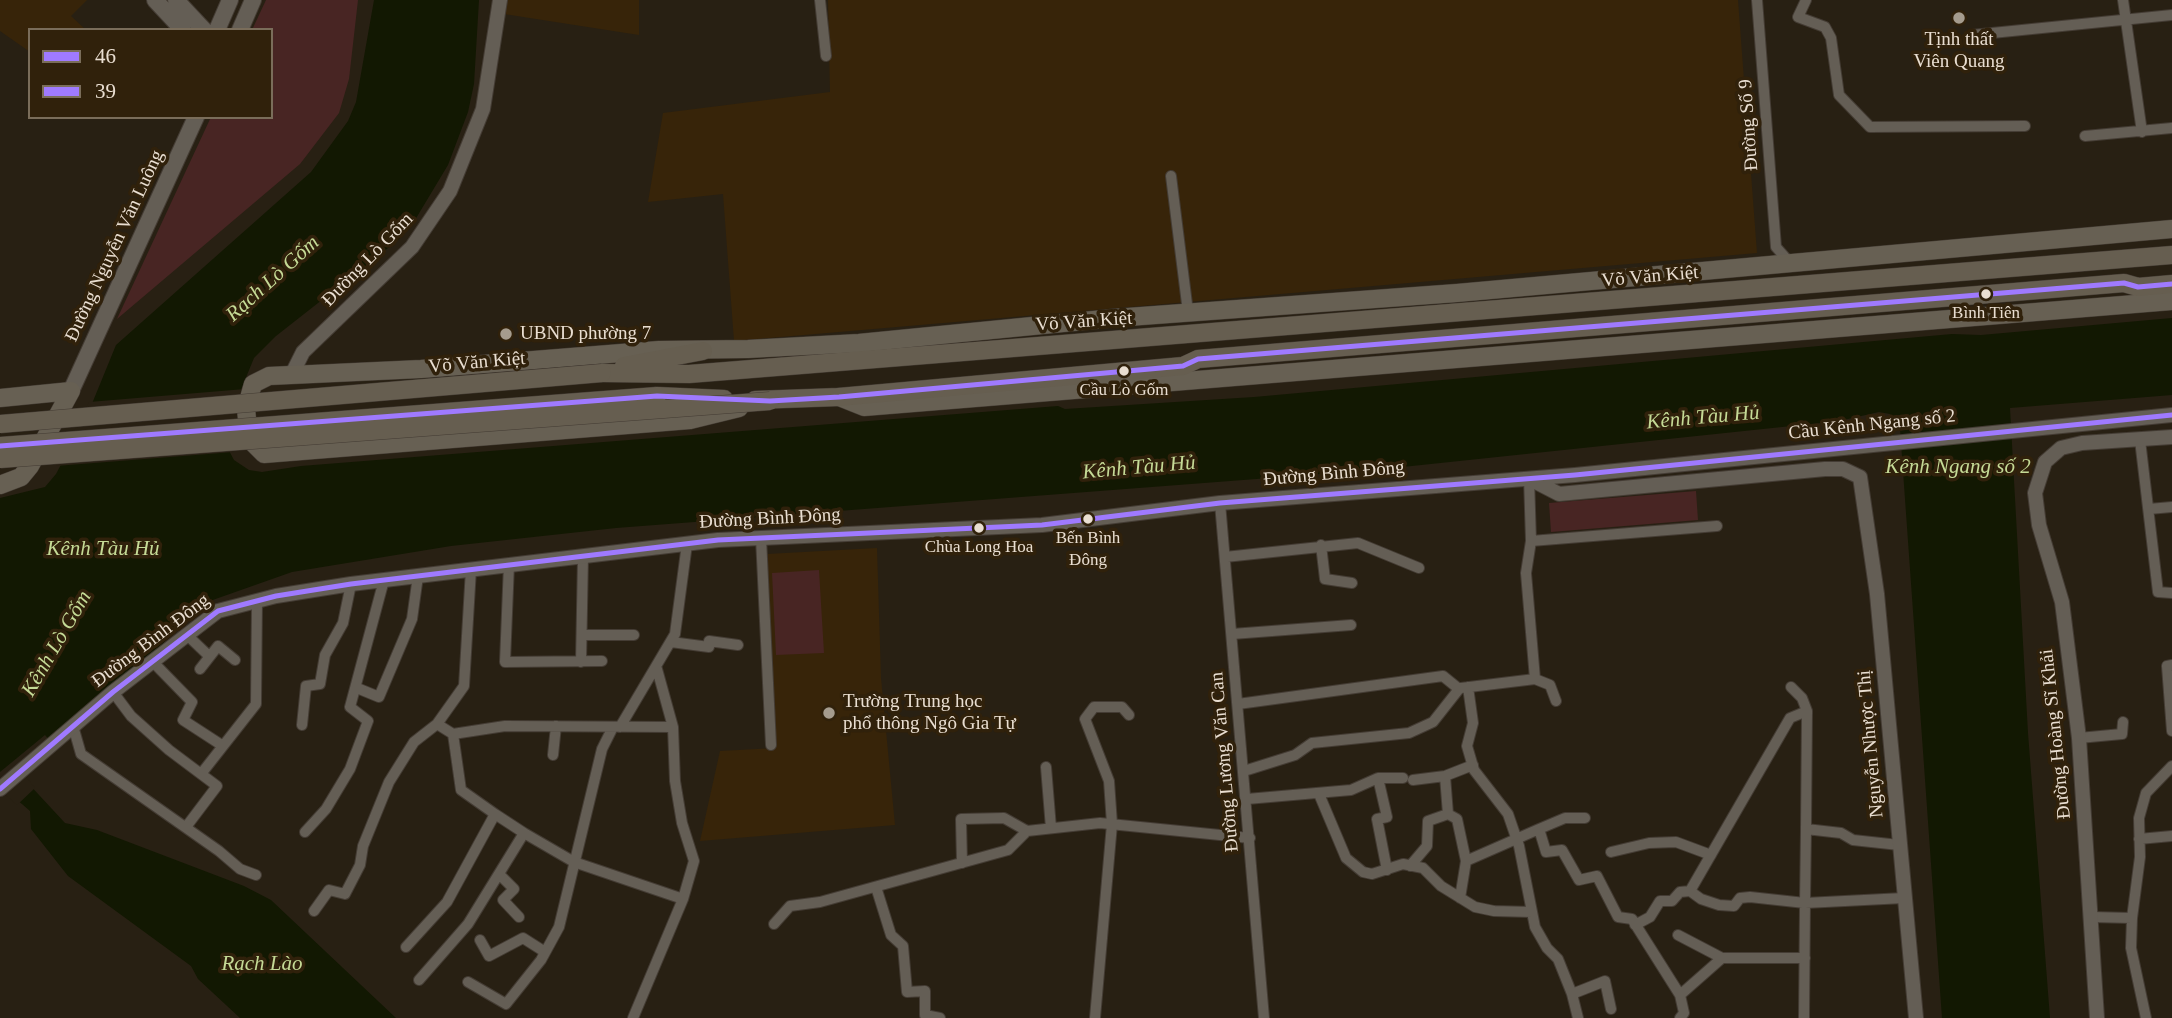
<!DOCTYPE html>
<meta charset="utf-8">
<style>
body{margin:0}
#map{position:relative;width:2172px;height:1018px;overflow:hidden;background:#282013;font-family:Georgia,serif}
canvas{display:block}
.legend{position:absolute;left:28px;top:28px;width:245px;height:91px;box-sizing:border-box;background:#30210b;border:2px solid #7a6d5a;margin:0;padding:9px 12px;list-style:none;font-size:21px;color:#e9ded1}
.legend li{display:flex;align-items:center;gap:14px;height:35px}
.legend b{width:35px;border:2px solid #7a6d5a}
</style>
<div id="map">
<canvas width="2172" height="1018"></canvas>
<ul class="legend">
<li><b style="height:9px;background:#9f7aff"></b>46</li>
<li><b style="height:9px;background:#9f7aff"></b>39</li>
</ul>
</div>
<script>
const g = document.querySelector('canvas').getContext('2d');
g.lineJoin = 'round';
function fillPath(path, color) { g.fillStyle = color; g.fill(path, 'evenodd'); }
const shape = rows => new Path2D(rows.map(r => 'M' + r).join(''));
function trace(path, color, width, dash) { g.strokeStyle = color; g.lineWidth = width; g.lineCap = dash ? 'butt' : 'round'; g.setLineDash(dash || []); g.stroke(path); }
function label(font, color, halo, rows, align = 'center') {
  g.font = font + ' Georgia,serif'; g.lineWidth = 7; g.setLineDash([]); g.textBaseline = 'middle'; g.strokeStyle = halo; g.fillStyle = color; for (const [text, x, y, turn = 0] of rows) {
    g.save(); g.translate(x, y); g.rotate((+turn || 0) * Math.PI / 180); g.textAlign = isNaN(turn) ? turn : align; if (halo) g.strokeText(text, 0, 0); g.fillText(text, 0, 0); g.restore();
  }
}
fillPath(shape([
 [0,0,87,0,71,16,86,30,30,30,30,52,0,31],
 [506,0,639,0,639,35,504,14],
 [828,0,1738,0,1757,253,734,341,723,194,648,202,663,113,830,92],
 [877,548,881,678,895,825,700,841,720,751,776,748,767,554]
]), '#372409');
fillPath(shape([
 [266,0,358,0,349,79,339,113,300,164,117,319,211,117,271,117,271,30,252,30],
 [1696,491,1698,520,1551,532,1549,503],
 [819,570,824,653,776,655,772,573]
]), '#482523');
fillPath(shape([
 [374,0,479,0,474,84,468,112,448,165,412,225,397,241,276,336,254,358,233,409,226,445,234,460,249,470,262,472,301,466,1058,406,1065,409,1254,397,1952,334,1981,335,2172,318,2172,395,2010,408,2028,733,2050,1018,1942,1018,1900,429,1890,414,1879,412,1839,421,1374,470,616,528,451,546,292,572,207,602,128,676,54,733,14,768,65,823,97,830,244,886,271,900,396,1018,240,1018,198,979,191,966,68,876,31,829,30,811,0,785,0,498,45,487,56,474,89,411,116,345,311,172,348,121,356,102]
]), '#121802');
fillPath(shape([
 [245,389,230,427,229,444,234,452,56,466,89,402],
 [45,735,50,741,19,768,35,788,17,805,0,790,0,772]
]), '#282013');
const minor = shape([
 [820,0,826,56],
 [1757,0,1776,247,1791,264],
 [1806,0,1798,17,1825,27,1831,38,1839,95,1870,127,2025,126],
 [2123,0,2142,132],
 [1972,35,2172,15],
 [2085,136,2172,128],
 [1171,176,1188,312],
 [2140,440,2158,592,2172,593],
 [1529,478,1531,541,1526,573,1535,679],
 [1220,503,1264,1018],
 [2149,509,2172,507],
 [761,538,771,745],
 [1531,541,1717,526],
 [1321,545,1325,579,1352,583],
 [1225,557,1358,543,1419,568],
 [509,564,505,662,602,661],
 [186,634,209,656],
 [1232,634,1351,625],
 [582,635,634,635],
 [671,642,709,647,709,641,738,645],
 [152,661,192,702,183,720,223,746],
 [581,662,583,556],
 [2172,665,2167,666,2172,731],
 [200,669,218,646,235,660],
 [1468,687,1473,723,1467,746,1474,770,1508,814,1519,846,1535,927,1547,948,1558,959,1572,994],
 [1791,687,1802,698,1807,711,1806,829,1841,833,1853,840,1899,845],
 [357,688,379,697,412,619,418,576],
 [1461,688,1535,679,1550,685,1556,701],
 [113,692,131,716,169,750,217,786,186,827],
 [1238,704,1443,676,1459,689],
 [302,725,306,686,320,684,325,655,343,623,351,584],
 [73,726,81,754,219,851,240,869,256,875],
 [620,727,675,634,687,544],
 [453,734,505,726,673,727],
 [2079,738,2122,734,2123,722],
 [553,755,556,726],
 [1046,767,1051,828],
 [1244,771,1295,755,1312,743,1409,733,1433,722,1459,689],
 [201,774,256,704,257,600],
 [1445,776,1448,814,1457,819,1466,861,1460,898],
 [1378,778,1387,817,1377,819,1387,870],
 [1413,780,1445,776,1473,765],
 [1319,794,1346,858,1363,872,1372,874,1403,864,1423,868,1441,886,1475,907,1494,911,1532,912],
 [1247,799,1351,790,1378,778,1403,778],
 [495,814,524,833],
 [1539,829,1565,818,1585,818],
 [1806,829,1805,903,1904,898],
 [305,832,326,809,350,769,368,721,350,707,384,580],
 [2139,839,2172,836],
 [1611,852,1649,843,1676,842,1711,855],
 [1466,861,1539,829,1546,852,1562,850,1579,880,1597,876,1618,917,1632,919,1680,995,1722,958],
 [962,863,961,819,1004,818,1027,831],
 [1410,866,1427,846,1428,821,1448,814],
 [499,874,514,889,503,900,519,917],
 [876,887,891,935,903,946,907,992,925,991,925,1015,940,1018],
 [1690,891,1701,899,1719,905,1734,906,1740,898,1750,897,1805,903,1804,1018],
 [314,911,329,890,345,894,360,865,363,846,389,782,414,742,437,724,464,686,471,569],
 [2091,917,2132,918,2140,857,2139,818,2146,793,2172,766],
 [2132,918,2131,948,2146,1018],
 [774,924,790,906,820,902,1008,850,1027,831,1100,823,1250,838],
 [1635,925,1650,917,1660,901,1672,901,1680,892,1690,891,1790,718,1807,711],
 [1678,935,1722,958,1805,958],
 [480,940,489,956,523,938,545,952],
 [406,947,447,902,495,814,461,790,453,734,437,724],
 [419,980,468,924,524,833,574,862,683,899],
 [468,982,506,1004,541,960,559,927,602,749,613,727],
 [633,1018,683,899,694,861,682,823,675,781,673,727,657,669],
 [1095,1018,1112,824,1109,781,1085,719,1094,707,1122,707,1129,715],
 [1578,1018,1572,994,1605,981,1611,1009],
 [1680,1018,1684,1013,1680,995]
]);
const tertiary = shape([
 [291,376,303,352,412,247,450,191,483,109,500,0],
 [1530,479,1559,494,1825,469,1843,469,1860,477,1877,594,1916,1018],
 [0,789,113,692,218,611,276,596,351,584,718,540,1042,525,1220,503,1575,475,2172,415],
 [2097,1018,2079,738,2062,602,2039,525,2035,493,2045,462,2061,448,2082,443,2172,437]
]);
const secondary = shape([
 [155,0,183,30],
 [176,0,204,30],
 [217,30,230,0],
 [240,30,253,0],
 [71,391,196,117]
]);
const primary = shape([
 [839,397,864,407,2172,301],
 [0,398,71,391],
 [739,408,690,420,264,454,249,439,246,409,253,384,269,376,421,369,659,350,748,349,859,343,1114,318,1457,293,2172,229],
 [0,485,21,477,30,466,71,391]
]);
const trunk = shape([
 [624,366,703,351],
 [602,373,689,374,2172,255],
 [657,396,724,399],
 [755,400,839,397,1183,366,1198,359,2124,283,2138,287,2172,284]
]);
trace(minor, '#443c34', 12);
trace(tertiary, '#443c34', 16);
trace(secondary, '#443c34', 18);
trace(primary, '#443c34', 19);
trace(trunk, '#443c34', 19);
trace(minor, '#645e55', 10);
trace(tertiary, '#645e55', 14);
trace(secondary, '#645e55', 16);
trace(primary, '#676053', 18);
trace(trunk, '#665e50', 18);
const trunkBridge = shape([
 [0,424,602,373],
 [0,446,657,396],
 [0,459,770,401]
]);
trace(trunkBridge, '#443c34', 19, []);
trace(trunkBridge, '#665e50', 18);
trace(shape([
 [0,789,113,692,218,611,276,596,351,584,718,540,1042,525,1220,503,1575,475,2172,415]
]), '#9f7aff', 5);
trace(shape([
 [0,446,657,396,770,401,839,397,1183,366,1198,359,2124,283,2138,287,2172,284]
]), '#9f7aff', 5);
for (const [x, y, r, color] of [
 [1959,18,7,"#a59c8e"],
 [1986,294,6,"#e9ded1"],
 [506,334,7,"#a59c8e"],
 [1124,371,6,"#e9ded1"],
 [1088,519,6,"#e9ded1"],
 [979,528,6,"#e9ded1"],
 [829,713,7,"#a59c8e"]
]) { const dot = new Path2D(); dot.arc(x, y, r, 0, 2 * Math.PI); g.fillStyle = color; g.fill(dot); trace(dot, '#30210b', 2.5); }
label('17px', '#e9ded1', '#30210b', [
 ["Bình Tiên",1986,314],
 ["Cầu Lò Gốm",1124,391],
 ["Bến Bình",1088,539],
 ["Đông",1088,561],
 ["Chùa Long Hoa",979,548]
]);
label('19px', '#e9ded1', '#30210b', [
 ["Tịnh thất",1959,40,"center"],
 ["Viên Quang",1959,62,"center"],
 ["UBND phường 7",520,334],
 ["Trường Trung học",843,702],
 ["phổ thông Ngô Gia Tự",843,724]
], 'left');
label('19px', '#e9ded1', '#30210b', [
 ["Đường Số 9",1749,125,-94],
 ["Đường Nguyễn Văn Luông",115,246,-65],
 ["Đường Lò Gốm",368,260,-46],
 ["Võ Văn Kiệt",1650,277,-5],
 ["Võ Văn Kiệt",1084,322,-4],
 ["Võ Văn Kiệt",477,363,-5],
 ["Cầu Kênh Ngang số 2",1872,425,-6],
 ["Đường Bình Đông",1334,474,-5],
 ["Đường Bình Đông",770,519,-3],
 ["Đường Bình Đông",151,641,-37],
 ["Đường Hoàng Sĩ Khải",2056,734,-96],
 ["Nguyễn Nhược Thị",1871,744,-95],
 ["Đường Lương Văn Can",1225,762,-95]
]);
label('italic 21px', '#c5da96', '#30210b', [
 ["Rạch Lò Gốm",273,279,-42],
 ["Kênh Tàu Hủ",1703,418,-5],
 ["Kênh Ngang số 2",1958,467],
 ["Kênh Tàu Hủ",1139,468,-5],
 ["Kênh Tàu Hủ",103,549],
 ["Kênh Lò Gốm",57,644,-60],
 ["Rạch Lào",262,964]
]);
</script>
